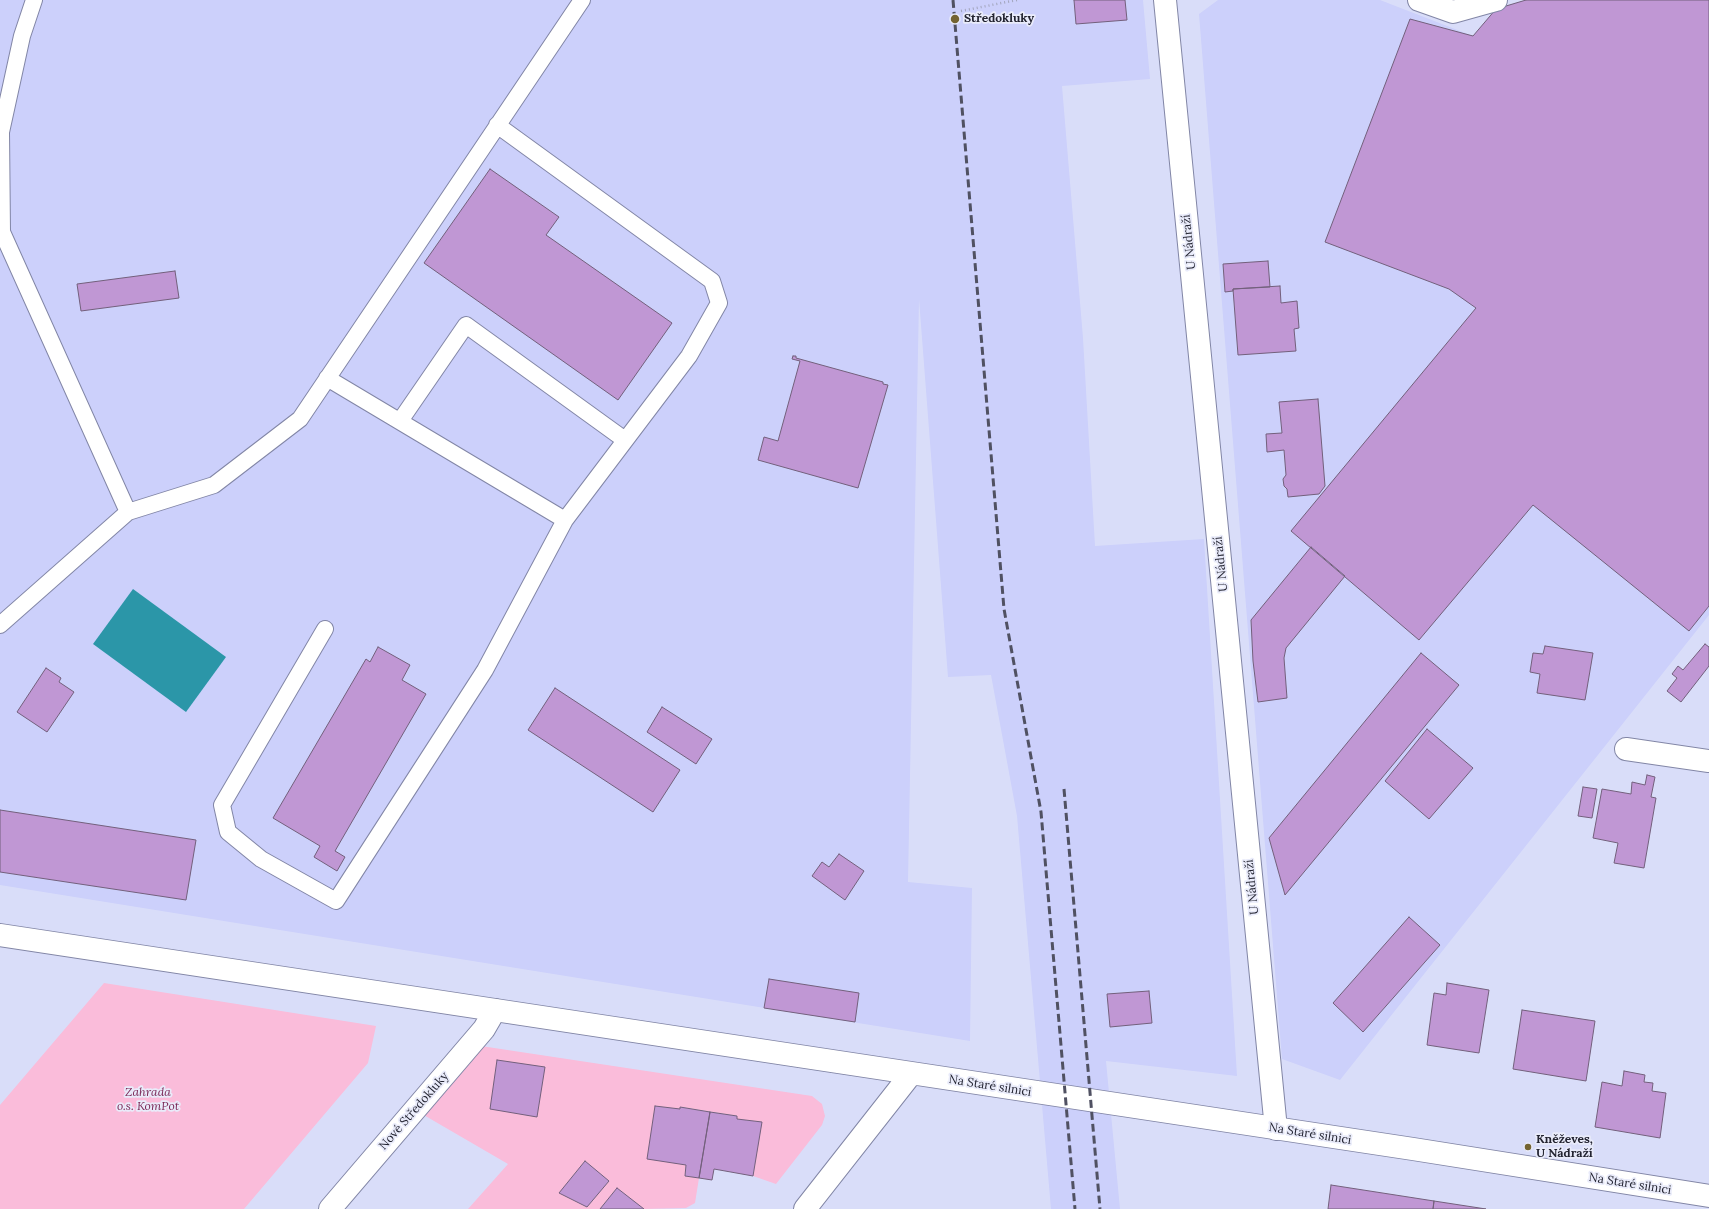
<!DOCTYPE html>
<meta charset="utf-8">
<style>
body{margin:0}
canvas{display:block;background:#d9ddf9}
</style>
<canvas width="1709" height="1209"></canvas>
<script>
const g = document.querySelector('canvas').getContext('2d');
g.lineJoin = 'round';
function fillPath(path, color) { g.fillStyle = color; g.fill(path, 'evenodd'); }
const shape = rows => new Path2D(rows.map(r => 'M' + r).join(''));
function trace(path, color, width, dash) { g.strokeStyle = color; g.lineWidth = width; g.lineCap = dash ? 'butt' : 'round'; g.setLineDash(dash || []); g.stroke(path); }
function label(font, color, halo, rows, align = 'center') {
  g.font = font + ' Lora,serif'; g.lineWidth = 3.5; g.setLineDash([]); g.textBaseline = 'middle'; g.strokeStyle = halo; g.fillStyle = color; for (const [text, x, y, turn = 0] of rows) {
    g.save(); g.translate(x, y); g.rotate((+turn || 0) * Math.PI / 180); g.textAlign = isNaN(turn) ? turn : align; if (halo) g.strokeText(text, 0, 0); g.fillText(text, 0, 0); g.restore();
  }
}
fillPath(shape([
 [0,0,1143,0,1150,79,1062,86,1083,338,1095,546,1204,539,1237,1076,1106,1061,1120,1209,1051,1209,1017,816,991,675,948,677,919,299,908,882,972,888,970,1041,0,885],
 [1218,0,1380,0,1473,36,1496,9,1526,0,1709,0,1709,615,1340,1080,1282,1059,1199,14]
]), '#ccd0fb');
fillPath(shape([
 [104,983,376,1026,368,1063,244,1209,0,1209,0,1105],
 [481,1046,812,1096,822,1104,825,1116,822,1125,776,1184,753,1176,761,1122,737,1119,737,1116,681,1107,686,1165,685,1176,699,1178,695,1203,686,1208,644,1209,617,1188,600,1209,468,1209,508,1164,422,1114],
 [585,1161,609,1181,587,1207,560,1193]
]), '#fabcda');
fillPath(shape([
 [133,589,226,657,186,712,93,644]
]), '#2b96a8');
const building = shape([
 [1074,0,1125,0,1127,20,1076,24,1074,0],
 [1526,0,1709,0,1709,606,1689,631,1533,505,1419,640,1291,531,1476,308,1449,289,1325,242,1410,19,1473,36,1496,9,1526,0],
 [490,169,559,217,546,235,672,323,618,400,424,263,490,169],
 [1268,261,1270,287,1233,289,1233,291,1225,292,1223,264,1268,261],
 [175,271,179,298,81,311,77,284,175,271],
 [1280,286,1281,303,1297,301,1299,328,1294,329,1296,351,1238,355,1233,289,1280,286],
 [793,356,796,356,796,358,883,382,883,384,888,385,858,488,758,460,764,437,778,441,800,361,792,359,793,356],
 [1318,399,1325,486,1319,494,1288,497,1287,489,1284,486,1283,479,1286,475,1284,450,1267,452,1266,434,1282,433,1279,402,1318,399],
 [1311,547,1345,576,1286,648,1284,658,1287,698,1258,702,1253,661,1251,620,1311,547],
 [1705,644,1709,647,1709,666,1681,702,1667,691,1677,678,1672,674,1678,666,1683,670,1705,644],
 [1545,646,1593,653,1585,700,1537,693,1540,674,1530,672,1533,653,1543,654,1545,646],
 [378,647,410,665,402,680,426,694,335,851,345,857,337,871,314,857,320,846,273,818,366,659,370,662,378,647],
 [1421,653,1459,685,1285,895,1269,838,1421,653],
 [46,668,61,678,59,682,74,692,47,732,17,712,46,668],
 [555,688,680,770,653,812,528,730,555,688],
 [662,707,712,739,696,764,647,732,662,707],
 [1427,729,1473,768,1429,819,1385,781,1427,729],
 [1647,775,1655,777,1651,797,1656,798,1644,868,1614,863,1618,843,1593,838,1602,789,1631,794,1632,782,1645,785,1647,775],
 [1583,787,1597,789,1592,818,1578,816,1583,787],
 [0,810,196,840,186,900,0,872,0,810],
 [839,854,864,871,845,900,812,876,822,862,829,867,839,854],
 [1409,917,1440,945,1363,1032,1333,1003,1409,917],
 [769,979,859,993,855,1022,764,1008,769,979],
 [1447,983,1489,990,1479,1053,1427,1045,1434,993,1446,995,1447,983],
 [1149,991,1152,1023,1110,1027,1107,994,1149,991],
 [1522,1010,1595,1021,1586,1081,1513,1069,1522,1010],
 [497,1060,545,1067,537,1117,490,1109,497,1060],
 [1624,1071,1645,1075,1644,1082,1653,1083,1652,1091,1666,1093,1660,1138,1595,1127,1602,1082,1622,1086,1624,1071],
 [655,1106,680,1109,680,1107,710,1112,699,1178,685,1176,686,1165,647,1159,655,1106],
 [710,1112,737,1116,737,1119,762,1122,753,1176,714,1169,712,1180,699,1178,710,1112],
 [585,1161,609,1181,587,1207,559,1193,585,1161],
 [1331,1185,1434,1201,1433,1209,1328,1209,1331,1185],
 [617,1188,644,1209,600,1209,617,1188],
 [1434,1201,1486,1209,1433,1209,1434,1201]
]);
fillPath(building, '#c097d4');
trace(building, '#73607c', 1);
const lane = shape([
 [34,0,22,36,1,132,2,232,128,512],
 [497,125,712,281,719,303,689,356,565,520],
 [400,421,466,325,625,440],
 [0,625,128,512,214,485,300,419,582,0],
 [325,629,222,805,228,832,261,859,336,901,485,670,565,520,327,378]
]);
const street = shape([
 [1165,0,1276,1129],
 [1419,0,1453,12,1496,0],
 [1626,749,1709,761],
 [330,1209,484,1029,495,1010]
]);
const secondary = shape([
 [0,935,1413,1149,1709,1196],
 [805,1209,911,1074]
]);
trace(lane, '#8286a6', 18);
trace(street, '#8286a6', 24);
trace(secondary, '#8286a6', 24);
trace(shape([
 [961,11,1017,0]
]), '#a2a5bc', 2.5, [1, 3]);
trace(lane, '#fff', 16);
trace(street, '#fff', 22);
trace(secondary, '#fff', 22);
trace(shape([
 [953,0,1004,609,1041,812,1075,1209],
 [1064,789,1100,1209]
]), '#505162', 3, [8, 4]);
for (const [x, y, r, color] of [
 [955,19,5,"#746331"],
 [1528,1147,4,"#746331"]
]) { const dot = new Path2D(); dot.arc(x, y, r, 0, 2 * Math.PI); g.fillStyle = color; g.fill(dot); trace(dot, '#e9ebfa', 1.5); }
label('bold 12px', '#232431', '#e9ebfa', [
 ["Středokluky",964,19],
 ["Kněževes,",1536,1140],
 ["U Nádraží",1536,1154]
], 'left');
label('12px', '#232431', '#e9ebfa', [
 ["U Nádraží",1189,242,-96],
 ["U Nádraží",1221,564,-96],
 ["U Nádraží",1252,887,-96],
 ["Na Staré silnici",990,1086,9],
 ["Nové Středokluky",414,1111,-49],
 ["Na Staré silnici",1310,1134,9],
 ["Na Staré silnici",1630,1184,9]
]);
label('italic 12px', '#7c2958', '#e9ebfa', [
 ["Zahrada",148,1093],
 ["o.s. KomPot",148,1107]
]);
</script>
